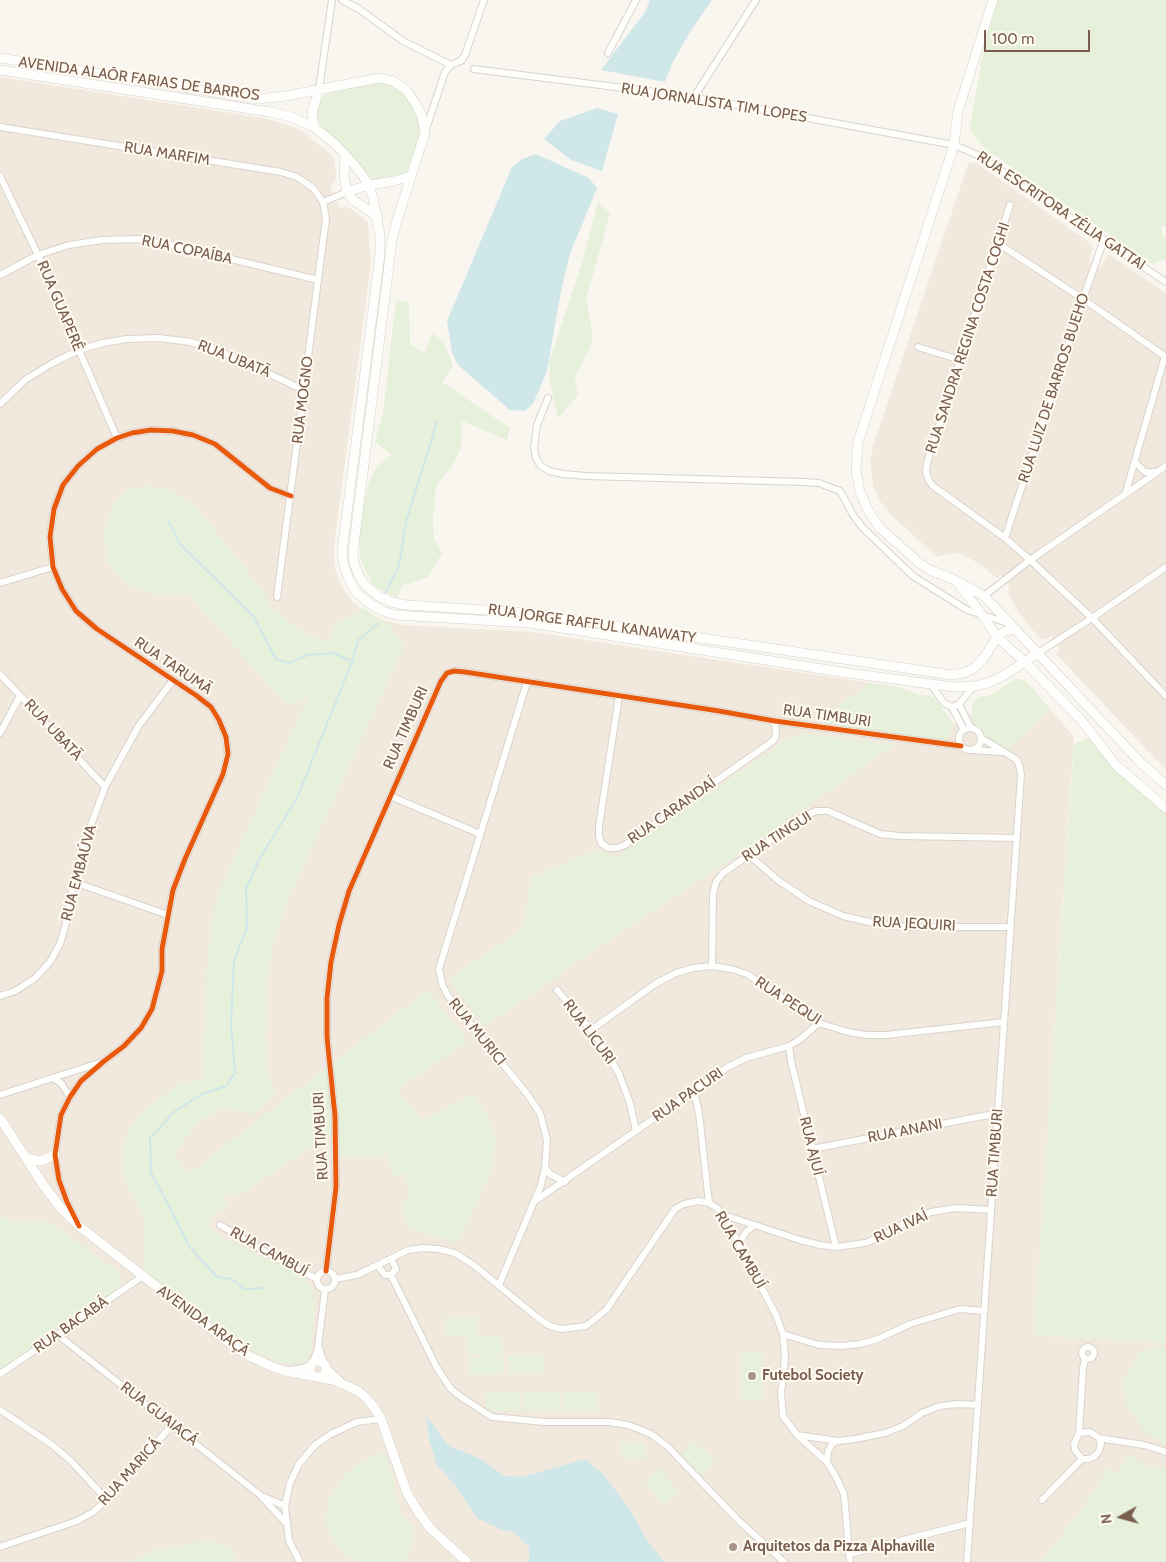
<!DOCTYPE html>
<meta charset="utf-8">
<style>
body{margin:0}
#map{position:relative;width:1166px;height:1562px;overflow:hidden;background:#f9f6f0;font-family:Cabin,sans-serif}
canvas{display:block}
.north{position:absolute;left:1096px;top:1492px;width:50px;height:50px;-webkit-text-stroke:4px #fffbf3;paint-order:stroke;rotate:263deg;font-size:14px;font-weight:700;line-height:20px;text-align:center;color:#7a5e4d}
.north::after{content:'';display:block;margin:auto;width:18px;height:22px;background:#7a5e4d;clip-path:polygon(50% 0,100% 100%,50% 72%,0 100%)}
.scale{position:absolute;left:984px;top:30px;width:106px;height:22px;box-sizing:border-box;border:2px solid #7a5e4d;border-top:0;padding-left:6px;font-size:15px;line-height:18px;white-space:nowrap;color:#7a5e4d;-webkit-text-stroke:4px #fffbf3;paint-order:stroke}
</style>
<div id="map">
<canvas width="1166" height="1562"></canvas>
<div class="north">N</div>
<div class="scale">100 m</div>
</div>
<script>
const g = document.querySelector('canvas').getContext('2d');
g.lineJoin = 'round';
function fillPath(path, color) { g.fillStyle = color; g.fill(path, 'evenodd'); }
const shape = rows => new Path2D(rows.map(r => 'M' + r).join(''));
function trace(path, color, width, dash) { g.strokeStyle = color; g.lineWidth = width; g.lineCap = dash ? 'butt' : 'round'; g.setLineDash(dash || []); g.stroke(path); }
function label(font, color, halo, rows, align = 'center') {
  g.font = font + ' Cabin,sans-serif'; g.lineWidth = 4; g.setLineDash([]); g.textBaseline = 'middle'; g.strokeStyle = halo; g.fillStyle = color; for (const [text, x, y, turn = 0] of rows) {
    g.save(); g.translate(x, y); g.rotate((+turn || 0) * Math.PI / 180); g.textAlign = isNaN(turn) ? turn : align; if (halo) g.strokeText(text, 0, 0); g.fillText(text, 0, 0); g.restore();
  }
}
fillPath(shape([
 [0,77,263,118,288,125,305,133,333,156,336,173,335,181,330,188,340,208,346,207,353,210,368,222,371,263,334,546,334,563,338,578,346,593,355,604,365,612,375,618,402,625,532,632,898,687,919,695,929,695,936,700,954,724,973,713,972,702,979,697,989,696,1022,679,1027,682,1074,737,1034,1335,1166,1343,1166,1562,0,1562],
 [975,162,1093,245,1089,262,1101,266,1107,255,1110,255,1166,293,1166,770,1056,654,1059,649,1051,636,1042,640,1026,623,1015,606,1007,591,1010,587,1001,575,997,578,978,563,960,553,947,554,937,557,889,513,880,501,873,486,870,462,873,446,968,164]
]), '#f2e9de');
fillPath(shape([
 [998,0,1166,0,1166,226,1161,225,1163,236,1166,238,1166,259,1152,264,986,149,969,130,985,45],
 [377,82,387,83,396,87,406,95,415,108,419,122,420,135,410,168,400,178,379,181,371,178,363,171,345,149,322,128,318,120,317,112,319,103,324,96,334,90],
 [598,202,610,214,586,299,593,337,589,349,575,377,578,395,558,418,550,383,549,362,581,266],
 [396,300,409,302,410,344,425,354,432,332,444,343,453,366,442,382,510,428,507,440,462,421,461,448,451,468,436,485,433,517,434,539,442,553,428,577,402,586,397,599,373,585,361,561,358,533,369,482,377,466,391,455,375,441,383,413],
 [149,486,169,490,194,504,263,591,271,608,281,614,298,630,328,642,334,625,364,608,374,616,388,623,404,646,287,902,272,950,266,991,265,1037,267,1067,275,1095,253,1114,223,1108,199,1122,174,1153,185,1171,189,1173,428,990,468,1041,397,1089,422,1121,474,1093,490,1119,496,1139,492,1170,458,1243,406,1227,402,1200,409,1198,404,1173,392,1176,387,1153,382,1156,337,1158,335,1133,237,1196,221,1192,228,1208,214,1214,209,1222,211,1229,227,1240,305,1277,313,1289,315,1307,311,1353,303,1363,290,1364,275,1361,250,1350,143,1270,143,1212,132,1196,124,1176,123,1147,132,1124,145,1109,181,1083,202,1080,207,968,212,917,224,880,308,697,287,705,188,594,169,595,148,593,123,581,108,562,104,536,109,514,117,500,130,489],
 [1015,679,1022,679,1027,682,1050,709,1004,752,984,738,971,722,973,713,972,702,979,697,989,696],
 [870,683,898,687,919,695,929,695,936,700,954,724,946,742,828,724,829,713],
 [805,733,894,745,719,868,634,923,484,1027,448,979,523,928,531,878,597,849,616,857,783,742],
 [1094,735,1166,810,1166,1343,1034,1335,1074,744],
 [0,1215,12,1222,48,1222,117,1270,122,1280,118,1289,0,1371,0,1288,3,1285,0,1284],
 [445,1317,477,1317,477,1335,445,1335],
 [502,1335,503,1354,468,1355,467,1337],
 [1161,1346,1166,1348,1166,1446,1145,1431,1126,1403,1123,1382,1140,1351],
 [741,1352,762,1352,763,1399,742,1400],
 [543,1354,544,1373,509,1374,508,1356],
 [503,1355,504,1374,469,1375,468,1357],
 [486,1392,521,1392,521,1411,486,1411],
 [524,1392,559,1392,559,1411,524,1411],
 [563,1392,598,1392,598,1410,563,1410],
 [693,1441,715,1461,702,1475,680,1456],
 [644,1443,645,1458,621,1458,621,1444],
 [384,1451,394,1480,395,1492,400,1512,414,1529,413,1542,409,1557,398,1562,358,1562,346,1556,332,1540,325,1518,329,1499,341,1479,356,1465],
 [1129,1453,1143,1466,1166,1469,1166,1562,1041,1562,1076,1517,1109,1467,1117,1474],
 [659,1468,678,1493,663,1504,644,1480],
 [211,1540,232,1550,237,1562,125,1562,158,1550]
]), '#e6f0db');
fillPath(shape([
 [650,0,712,0,690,32,672,64,665,82,601,70,645,12],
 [597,108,618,114,602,171,571,160,544,139,560,121],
 [536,154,589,178,597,188,570,254,561,291,547,371,533,404,525,411,510,410,458,365,452,353,447,321,512,167,522,159],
 [426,1416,449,1446,479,1458,505,1476,523,1477,585,1459,604,1475,631,1511,647,1540,664,1562,529,1562,529,1547,515,1533,500,1529,477,1518,455,1485,437,1465,429,1440]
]), '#d0e7ea');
trace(shape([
 [169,522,180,544,253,616,276,659,289,663,308,655,333,653,352,661],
 [385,593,399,565,406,522,437,422],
 [262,1288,244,1289,232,1279,217,1277,190,1247,151,1172,150,1138,174,1112,202,1094,226,1086,235,1073,231,1025,234,960,247,928,246,888,260,858,297,798,352,662,358,640,378,624]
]), '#d0e7ea', 2);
const street = shape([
 [342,0,359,9,403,41,451,65],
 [608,53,636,0],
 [474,69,694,97,954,145,978,155,1166,282],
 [319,89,332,0],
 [694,97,756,0],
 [0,127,281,172,297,177,313,188,323,202,326,218,277,597],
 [425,132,445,72,451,65,461,61,465,55,484,0],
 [0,176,38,255,117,438],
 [323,202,347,192],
 [1010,205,927,463,926,472,929,481,933,486,1005,538,1030,560,1092,618,1166,696],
 [999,244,1083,299,1166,357],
 [0,275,38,255,69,245,102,240,139,239,177,246,318,280],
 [918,347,960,360],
 [548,398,537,425,534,447,536,458,540,465,549,471,563,474,587,476,805,482,819,483,832,488,840,491,844,498,853,515,862,527,913,576,967,610,1008,623],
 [0,404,25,380,51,364,79,350,103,343,127,339,158,338,191,342,215,349,304,390],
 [1135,462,1145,472,1156,472],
 [1125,495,1165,356],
 [1005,538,1083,299,1104,239],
 [0,583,53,567],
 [984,596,1030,560,1166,466],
 [1038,653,1092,618,1166,567],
 [0,674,105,787],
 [932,686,944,703,952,707,959,704,974,686],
 [619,696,599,826,599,836,601,843,608,848,617,848,625,845,773,741,776,736,775,721],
 [959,704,971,728],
 [952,707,964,730],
 '959 739a11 11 0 1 1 22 0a11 11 0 1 1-22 0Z',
 [0,733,20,696],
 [973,750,1002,752],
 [390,796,480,834],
 [749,855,779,881,809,901,843,916,878,924,908,927,1010,927],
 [74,882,168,915],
 [712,966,713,894,716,882,723,873,805,816,816,811,828,811,880,834,900,836,1016,838],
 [557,990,591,1030,606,1051,619,1074,630,1103,636,1131],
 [0,996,15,991,34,979,50,962,60,944,66,923,74,882,84,844,105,787,138,727,173,680],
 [591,1030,655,984,676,973,693,968,712,966,731,969,747,974,819,1023,848,1032,867,1035,886,1035,1004,1022],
 [789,1046,791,1061,836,1247],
 [54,1079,61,1083,70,1097],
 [694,1092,699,1113,709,1203],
 [0,1095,99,1063],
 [812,1149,999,1113],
 [545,1168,550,1174,565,1182],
 [535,1201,728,1067,746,1058,789,1046,799,1040,819,1023],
 [724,1215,800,1240,820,1245,836,1247,865,1243,883,1236,914,1218,931,1212,956,1208,991,1210],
 [76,1220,67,1202,59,1180,55,1155,61,1115,70,1097,81,1081,103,1062,124,1046,141,1028,152,1009,162,971,162,949,173,890,185,859,223,774,228,754,226,737,219,720,211,707,197,696,97,629,76,611,62,589,53,567,50,537,54,509,63,485,78,466,97,449,117,438,132,433,151,430,173,431,193,435,215,444,270,488,291,496],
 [220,1225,281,1261,317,1279],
 [739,1244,746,1232,755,1225],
 [378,1266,385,1275,391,1275],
 '317 1280a9 9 0 1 1 18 0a9 9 0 1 1-18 0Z',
 [326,1271,336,1187,335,1116,327,1037,327,998,331,962,339,925,349,891,441,681,447,673,454,671,465,672,719,711,775,721,961,746],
 [391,1275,437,1368,451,1389,461,1397,492,1417,545,1422,609,1422,628,1425,651,1434,668,1447,739,1521,784,1562],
 [391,1275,396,1269,391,1259],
 [335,1279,357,1275,408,1250,424,1248,438,1249,455,1253,475,1266,538,1318,550,1326,561,1329,586,1326,606,1310,675,1209,684,1204,698,1201,709,1203,717,1208,724,1215,776,1315,783,1334,785,1358,781,1393,783,1416,797,1435,827,1462,836,1477,844,1494,850,1562],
 [499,1285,541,1185,545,1168,547,1140,540,1113,527,1094,448,996,442,984,439,969,527,682],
 [783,1334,819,1345,842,1346,860,1344,878,1339,910,1324,960,1309,984,1311],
 [58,1335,259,1494,286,1523],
 '1082 1353a6 6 0 1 1 12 0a6 6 0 1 1-12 0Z',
 [319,1348,325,1366,340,1380],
 [290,1370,303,1368,312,1364,315,1357,318,1347,325,1290],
 [0,1374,143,1276],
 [0,1410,51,1444,71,1461,107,1500],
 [1079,1433,1090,1432,1099,1438,1144,1445,1166,1452],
 [797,1435,838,1441,855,1439,885,1433,903,1426,922,1413,940,1406,957,1404,978,1405],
 [1082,1459,1075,1450,1074,1444,1079,1433,1083,1369,1085,1359],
 [827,1462,828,1451,832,1444,837,1441],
 [262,1496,285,1506],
 [1042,1500,1082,1459,1089,1459,1095,1456,1099,1451,1101,1444,1099,1438],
 [0,1547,77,1521,93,1512,107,1500,172,1425],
 [849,1554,970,1523],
 [300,1562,289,1541,285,1506,290,1483,299,1464,315,1445,331,1434,357,1422,381,1419],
 [967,1562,1021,775,1020,768,1017,760,1011,756,981,738]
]);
const secondary = shape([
 [993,0,958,111,954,145,858,442,856,471,860,492,868,510,879,527,918,562,930,570,955,580,984,596,1141,763,1166,785],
 [0,58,258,99,286,96,379,78,393,81,406,90,416,104,422,117,425,133,398,217,392,240,353,552,354,563,359,576,366,586,378,596,392,602,406,605,531,613,952,675,964,673,974,668,984,658,997,637,1005,631,1015,629],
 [0,70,270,112,291,117,314,127,334,143,357,168,369,185,373,198,380,235,380,254,342,552,344,566,349,579,356,592,369,603,383,611,396,615,530,623,848,673,954,687,974,686,988,683,1003,676,1038,653],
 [314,127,312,113,319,89],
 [345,154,344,176,347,192,353,200,378,217],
 [347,192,369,185,394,181,411,176],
 [958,583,983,616,997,637,1025,662,1081,720,1116,765,1166,808],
 [0,1118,44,1186,60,1207,79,1226,224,1339,247,1355,273,1367,285,1371,333,1380,358,1391,367,1399,374,1407,381,1419,407,1493,419,1513,431,1529,467,1562],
 [26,1158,41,1161,55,1155],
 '310 1369a8 8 0 1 1 16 0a8 8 0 1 1-16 0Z'
]);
trace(street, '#d9d3ce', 8);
trace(secondary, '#d8d2ca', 10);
trace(street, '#fefefd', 6);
trace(secondary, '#fefefd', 9);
trace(shape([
 [79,1226,67,1202,59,1180,55,1155,61,1115,70,1097,81,1081,103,1062,124,1046,141,1028,152,1009,162,971,162,949,173,890,185,859,223,774,228,754,226,737,219,720,211,707,197,696,97,629,76,611,62,589,53,567,50,537,54,509,63,485,78,466,97,449,117,438,132,433,151,430,173,431,193,435,215,444,270,488,291,496],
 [326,1271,336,1187,335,1116,327,1037,327,998,331,962,339,925,349,891,441,681,447,673,454,671,465,672,719,711,775,721,961,746]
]), '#e8590c', 5);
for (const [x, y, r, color] of [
 [752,1376,5,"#a69386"],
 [733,1547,5,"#a69386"]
]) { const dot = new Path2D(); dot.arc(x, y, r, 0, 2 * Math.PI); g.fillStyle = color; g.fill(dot); trace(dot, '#fffbf3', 2); }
label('15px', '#7a5e4d', '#fffbf3', [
 ["AVENIDA ALAÔR FARIAS DE BARROS",139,79,8],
 ["RUA JORNALISTA TIM LOPES",714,103,9],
 ["RUA MARFIM",167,154,9],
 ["RUA ESCRITORA ZÉLIA GATTAI",1061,211,34],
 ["RUA COPAÍBA",187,250,12],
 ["RUA GUAPERÊ",60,306,67],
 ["RUA SANDRA REGINA COSTA COGHI",968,338,-72],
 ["RUA UBATÃ",234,359,22],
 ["RUA LUIZ DE BARROS BUEHO",1054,388,-72],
 ["RUA MOGNO",303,400,-83],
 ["RUA JORGE RAFFUL KANAWATY",592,624,8],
 ["RUA TARUMÃ",173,666,34],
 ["RUA TIMBURI",827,716,8],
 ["RUA TIMBURI",406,728,-66],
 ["RUA UBATÃ",53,730,47],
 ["RUA CARANDAÍ",672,811,-35],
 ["RUA TINGUI",777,837,-33],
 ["RUA EMBAÚVA",79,873,-75],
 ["RUA JEQUIRI",914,924,3],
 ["RUA PEQUI",788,1001,33],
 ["RUA MURICI",477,1032,51],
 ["RUA LICURI",589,1032,53],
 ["RUA PACURI",688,1095,-35],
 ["RUA ANANI",905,1131,-11],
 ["RUA TIMBURI",321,1136,-93],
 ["RUA AJUÍ",811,1146,76],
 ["RUA TIMBURI",995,1153,-86],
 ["RUA IVAÍ",901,1227,-25],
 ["RUA CAMBUÍ",740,1250,60],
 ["RUA CAMBUÍ",269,1252,29],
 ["AVENIDA ARAÇÁ",203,1321,36],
 ["RUA BACABÁ",71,1325,-35],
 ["RUA GUAIACÁ",159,1414,38],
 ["RUA MARICÁ",130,1472,-48]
]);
label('bold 15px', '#7a5e4d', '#fffbf3', [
 ["Futebol Society",762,1376],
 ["Arquitetos da Pizza Alphaville",743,1547]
], 'left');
</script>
